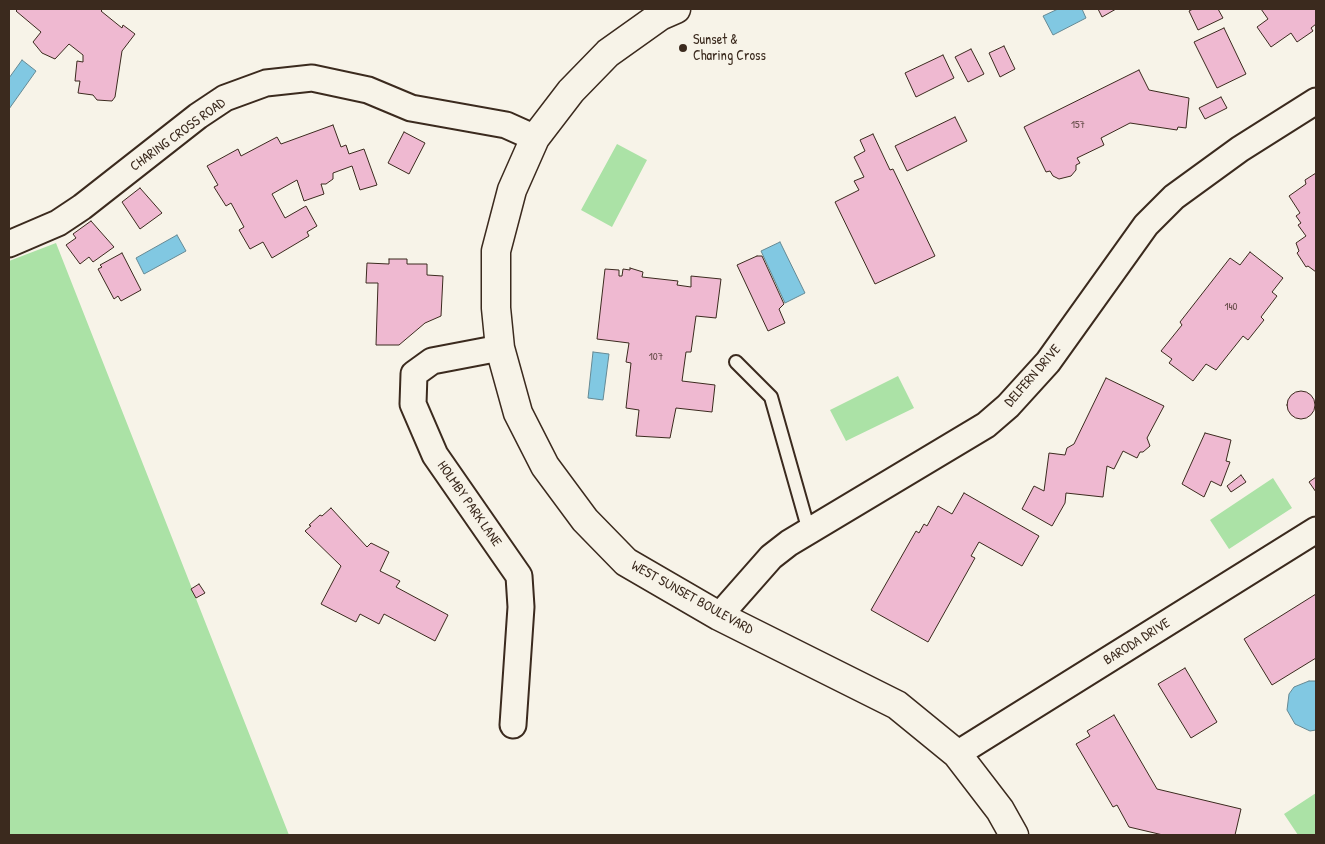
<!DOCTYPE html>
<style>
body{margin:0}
#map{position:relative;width:1325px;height:844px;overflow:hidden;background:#f7f3e8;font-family:"Patrick Hand",sans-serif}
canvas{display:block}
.frame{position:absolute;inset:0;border:10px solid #3b2a1e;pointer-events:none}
</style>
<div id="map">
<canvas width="1325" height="844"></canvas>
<div class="frame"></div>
</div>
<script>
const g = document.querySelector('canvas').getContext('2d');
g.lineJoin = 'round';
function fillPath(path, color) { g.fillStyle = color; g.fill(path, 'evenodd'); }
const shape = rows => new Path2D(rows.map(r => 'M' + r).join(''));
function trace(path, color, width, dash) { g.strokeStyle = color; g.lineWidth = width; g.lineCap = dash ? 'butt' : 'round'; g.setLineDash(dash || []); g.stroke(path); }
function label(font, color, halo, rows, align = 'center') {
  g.font = font + ' "Patrick Hand",sans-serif'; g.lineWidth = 4; g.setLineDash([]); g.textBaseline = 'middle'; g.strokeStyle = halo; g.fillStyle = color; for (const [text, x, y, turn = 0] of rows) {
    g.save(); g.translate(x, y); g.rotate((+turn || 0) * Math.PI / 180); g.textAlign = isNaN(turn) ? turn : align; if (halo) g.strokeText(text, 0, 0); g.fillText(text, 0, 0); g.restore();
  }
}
fillPath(shape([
 [617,144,647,160,612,227,581,210],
 [56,243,289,835,9,835,9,261],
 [898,376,914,408,846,441,830,410],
 [1273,478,1292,508,1229,549,1210,520],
 [1316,793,1316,835,1298,835,1284,814]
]), '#abe2a6');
const water = shape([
 [1058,9,1082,9,1086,18,1053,35,1043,16,1058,9],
 [22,60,36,71,9,109,9,78,22,60],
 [177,235,186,251,144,274,136,258,177,235],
 [780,242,805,293,785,303,761,251,780,242],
 [593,352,609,354,603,400,588,398,593,352],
 [1309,681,1316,681,1316,730,1310,731,1295,724,1287,710,1289,694,1294,687,1309,681]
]);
fillPath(water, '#81c8e2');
trace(water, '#658994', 1);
const building = shape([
 [18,9,103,9,101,11,122,28,123,25,135,34,122,51,115,97,112,101,97,100,93,95,78,93,80,81,75,81,77,61,83,62,83,55,69,44,55,59,42,53,33,42,41,32,16,11,18,9],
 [1098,9,1116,9,1102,17,1098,9],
 [1193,9,1218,9,1223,18,1198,30,1189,11,1193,9],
 [1261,9,1316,9,1316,24,1311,28,1313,31,1297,42,1291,33,1271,47,1257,27,1268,19,1261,9],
 [1224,28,1246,74,1217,88,1194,42,1224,28],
 [1004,46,1015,69,1000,77,989,53,1004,46],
 [971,49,984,74,968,82,955,57,971,49],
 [943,55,954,78,916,97,905,73,943,55],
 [1139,70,1149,90,1189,98,1186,128,1178,127,1177,130,1130,123,1101,138,1104,145,1077,158,1080,163,1076,165,1076,170,1071,176,1059,179,1053,176,1050,171,1046,172,1024,127,1139,70],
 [1221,97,1227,108,1205,119,1199,108,1221,97],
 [955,117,967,141,907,171,895,146,955,117],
 [333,125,341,147,346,145,349,154,364,149,377,185,360,190,352,166,333,173,333,179,326,184,321,184,324,194,304,201,297,180,272,194,285,218,306,206,317,226,307,232,309,236,272,258,263,242,250,249,239,230,244,227,231,203,226,206,214,187,218,185,207,166,238,149,241,156,277,137,281,144,333,125],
 [404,132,425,143,409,174,388,163,404,132],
 [873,134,890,170,893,169,935,256,875,284,835,202,859,190,854,181,864,177,854,157,865,151,860,140,873,134],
 [1316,173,1316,272,1308,266,1306,267,1297,253,1299,251,1296,243,1306,236,1298,225,1301,223,1296,216,1300,213,1289,196,1306,184,1305,180,1316,173],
 [140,188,162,213,140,229,122,202,140,188],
 [91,221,114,247,93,262,89,257,80,264,66,245,76,238,73,234,91,221],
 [1250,252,1283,278,1272,292,1277,296,1261,317,1264,320,1248,340,1243,336,1216,370,1206,364,1193,381,1169,363,1172,359,1161,351,1182,325,1180,322,1230,258,1240,265,1250,252],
 [122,253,141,290,121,301,118,296,114,299,98,269,102,267,100,265,122,253],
 [757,256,762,256,784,304,779,309,785,323,768,331,737,265,757,256],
 [389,259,407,259,407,264,427,264,427,275,443,276,441,316,425,323,399,345,376,345,378,283,366,283,367,263,389,264,389,259],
 [630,268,643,272,642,277,678,281,677,285,691,287,691,276,721,279,716,318,696,316,691,352,686,352,682,381,715,385,712,412,676,408,670,438,636,436,639,410,626,408,631,363,626,362,629,343,597,339,605,269,619,270,619,276,622,276,623,269,630,270,630,268],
 [1106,378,1164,406,1147,438,1150,446,1143,452,1140,452,1137,458,1123,451,1114,469,1107,466,1103,497,1066,493,1065,503,1052,526,1022,509,1034,486,1044,491,1049,453,1065,455,1067,448,1074,444,1106,378],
 '1287 405a14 14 0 1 1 28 0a14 14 0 1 1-28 0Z',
 [1205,433,1231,440,1226,461,1230,462,1221,486,1211,481,1204,497,1182,484,1205,433],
 [1241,475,1246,482,1231,492,1227,486,1241,475],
 [1316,477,1316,492,1309,482,1316,477],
 [964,493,1039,536,1022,566,979,542,971,556,975,558,928,642,871,610,916,531,919,533,924,524,927,526,938,506,952,514,964,493],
 [331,508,367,547,371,543,389,552,380,571,400,581,396,587,448,615,435,641,384,614,379,624,360,614,356,622,321,604,341,566,305,531,311,526,309,525,320,515,322,516,331,508],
 [199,584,205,593,196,598,191,589,199,584],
 [1316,594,1316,658,1272,685,1244,639,1316,594],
 [1185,668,1217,722,1191,738,1158,684,1185,668],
 [1114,715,1157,789,1241,809,1235,835,1163,835,1129,827,1117,805,1113,807,1076,744,1090,736,1087,731,1114,715]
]);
fillPath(building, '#efb9d1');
trace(building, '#3b2a1e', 1);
const lane = shape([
 [736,362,771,397,809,531]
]);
const street = shape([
 [9,244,58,223,82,207,198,116,225,98,266,83,312,78,368,90,411,108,506,125,535,138],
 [500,348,432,361,414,374,413,404,435,455,519,576,521,607,513,725],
 [719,616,771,557,789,543,986,425,1008,406,1048,362,1146,225,1174,197,1240,149,1316,101],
 [957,754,1316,530]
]);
const secondary = shape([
 [676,9,660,16,608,53,571,91,535,138,512,190,496,251,496,308,500,348,518,413,545,466,585,520,626,562,719,616,897,705,957,754,1000,810,1014,835]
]);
trace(lane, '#3b2a1e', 16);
trace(street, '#3b2a1e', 29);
trace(secondary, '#3b2a1e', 31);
trace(lane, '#f7f3e8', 12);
trace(street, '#f7f3e8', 25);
trace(secondary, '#f7f3e8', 28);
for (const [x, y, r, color] of [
 [683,48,5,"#3b2a1e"]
]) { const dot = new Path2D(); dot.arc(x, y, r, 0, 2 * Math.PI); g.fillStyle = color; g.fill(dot); trace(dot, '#f7f3e8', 2); }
label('11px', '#684e4b', null, [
 ["157",1078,125],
 ["140",1231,307],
 ["107",656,357]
]);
label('14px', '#3b2a1e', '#f7f3e8', [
 ["Sunset &",693,40],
 ["Charing Cross",693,56]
], 'left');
label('14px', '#3b2a1e', '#f7f3e8', [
 ["CHARING CROSS ROAD",178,135,-36],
 ["DELFERN DRIVE",1033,376,-49],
 ["HOLMBY PARK LANE",469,504,55],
 ["WEST SUNSET BOULEVARD",692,598,29],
 ["BARODA DRIVE",1137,642,-32]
]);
</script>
